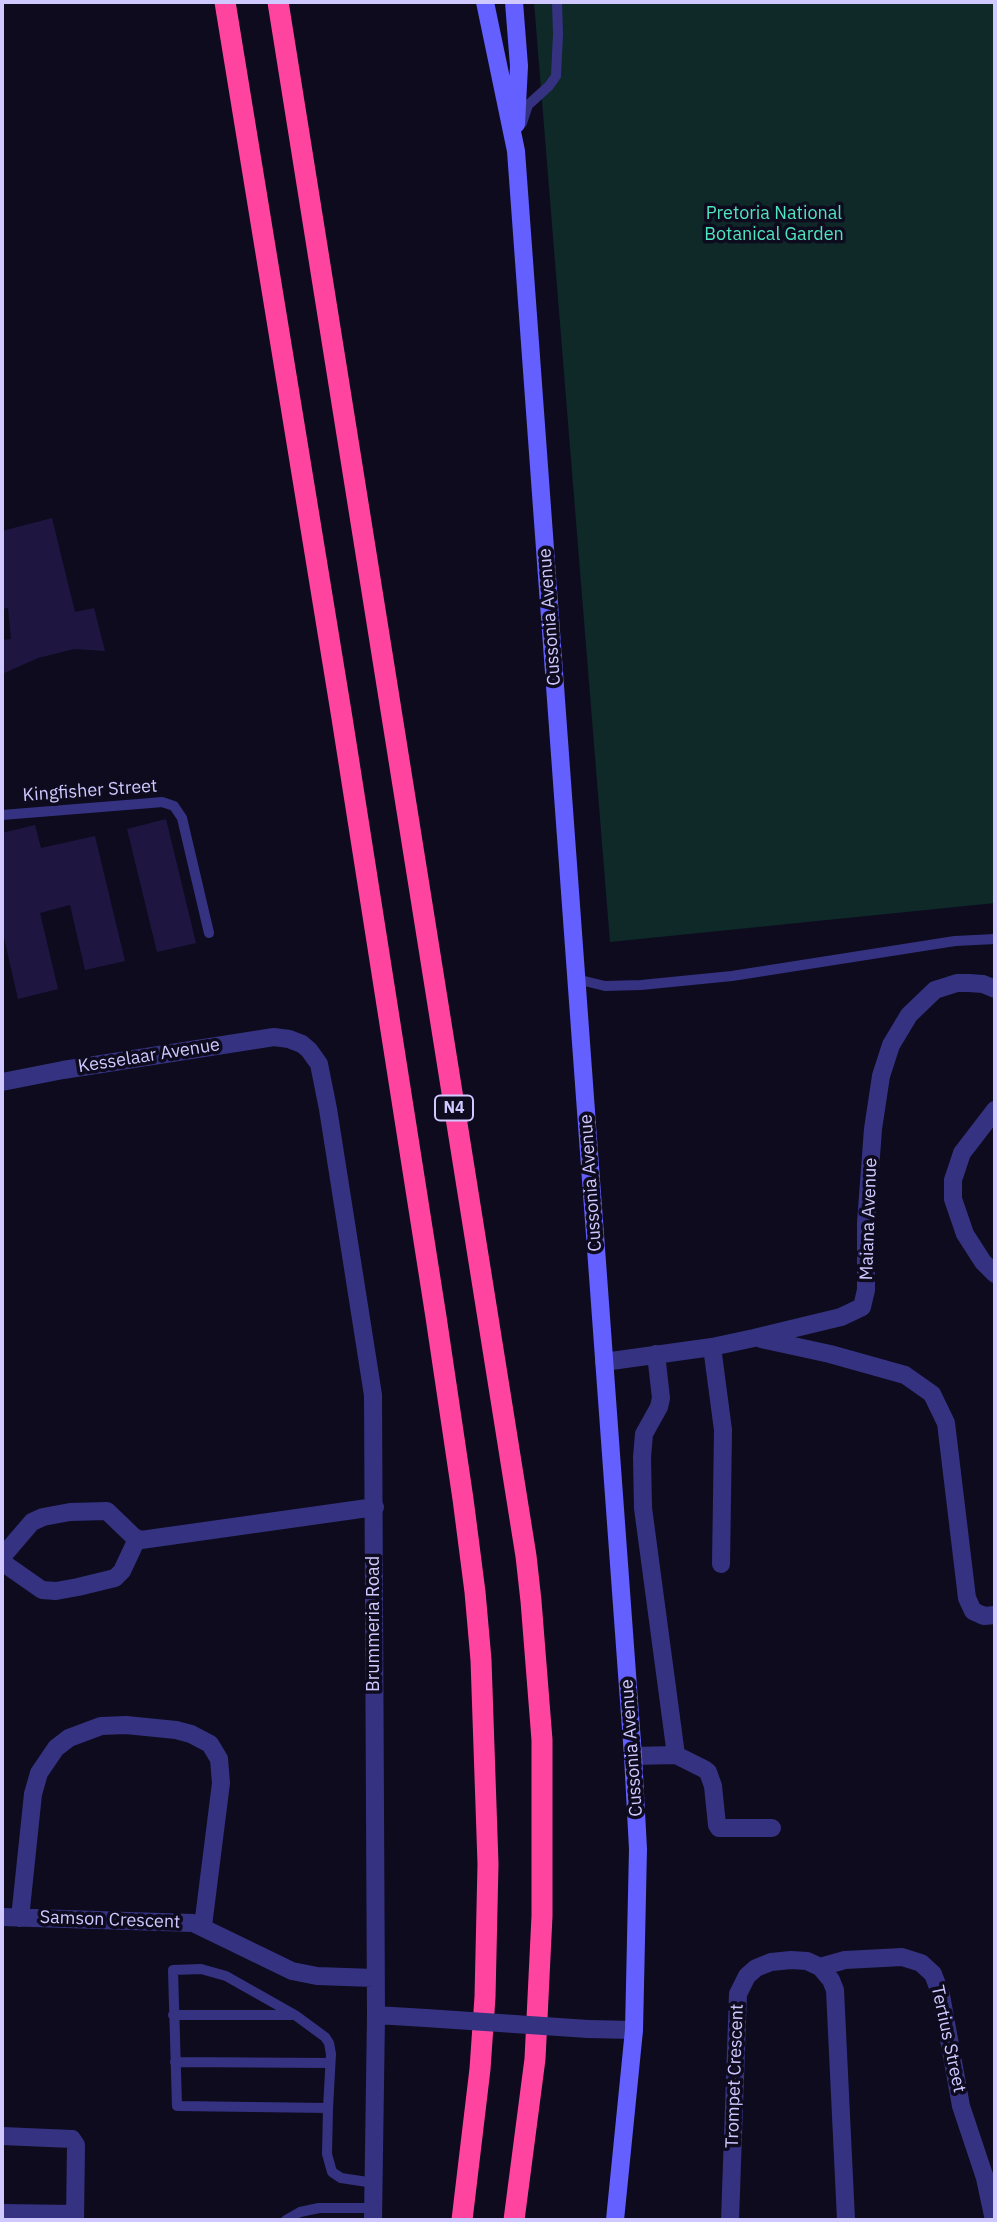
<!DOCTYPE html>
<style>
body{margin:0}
#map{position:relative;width:997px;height:2222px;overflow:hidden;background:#0e0b1f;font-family:"IBM Plex Sans",sans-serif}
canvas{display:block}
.frame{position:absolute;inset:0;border:4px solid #cfc9ff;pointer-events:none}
</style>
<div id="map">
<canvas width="997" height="2222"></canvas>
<div class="frame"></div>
</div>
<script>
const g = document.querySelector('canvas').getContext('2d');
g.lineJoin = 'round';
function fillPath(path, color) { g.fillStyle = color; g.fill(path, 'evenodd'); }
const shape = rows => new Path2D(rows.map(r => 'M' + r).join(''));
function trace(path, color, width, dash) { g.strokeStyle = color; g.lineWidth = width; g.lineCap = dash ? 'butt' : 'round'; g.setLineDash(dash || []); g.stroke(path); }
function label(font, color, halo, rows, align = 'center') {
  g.font = font + ' "IBM Plex Sans",sans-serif'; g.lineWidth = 7; g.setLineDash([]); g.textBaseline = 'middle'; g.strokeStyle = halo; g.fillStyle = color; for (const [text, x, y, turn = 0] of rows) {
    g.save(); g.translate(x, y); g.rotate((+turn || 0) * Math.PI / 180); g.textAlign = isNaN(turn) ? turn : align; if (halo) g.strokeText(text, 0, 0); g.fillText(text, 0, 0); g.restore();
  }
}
fillPath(shape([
 [534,2,995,2,995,903,610,942]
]), '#0e2928');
fillPath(shape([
 [52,518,75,612,94,608,105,651,74,649,38,658,2,674,2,640,11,639,8,608,2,609,2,531],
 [166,819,196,943,157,952,127,829],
 [35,825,41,848,95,836,125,961,85,970,70,905,40,913,58,989,18,999,2,929,2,833]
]), '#1e1641');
trace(shape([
 [522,123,528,105,549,86,556,76,558,34,557,2],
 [2,815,151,803,162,802,174,806,182,818,209,933],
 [576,979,605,986,641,985,732,976,955,941,995,939],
 [173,2015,292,2015],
 [175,2062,330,2063],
 [328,2108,331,2054,329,2043,325,2037,295,2015,226,1976,201,1969,173,1970,177,2106,328,2108,327,2154,332,2172,341,2178,374,2183],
 [286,2220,300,2212,319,2208,374,2208]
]), '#353381', 10);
trace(shape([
 [2,1082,63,1070,274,1037,289,1039,302,1044,309,1050,319,1064,328,1109,373,1395,376,2015,373,2220],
 [995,1110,962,1153,953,1180,953,1199,965,1234,983,1262,995,1274],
 [761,1339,830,1354,905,1375,932,1394,946,1423,967,1598,973,1611,984,1616,995,1615],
 [712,1347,723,1430,721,1564],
 [656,1354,661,1398,659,1407,644,1434,642,1457,643,1508,676,1755],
 [604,1362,712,1347,754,1338,841,1317,862,1307,866,1290,866,1223,873,1129,881,1076,891,1045,909,1015,935,990,957,983,969,983,983,984,995,989],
 [2,1557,32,1522,43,1517,70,1512,107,1511,134,1537,141,1540,375,1507],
 [2,1562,42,1590,56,1591,78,1587,115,1578,122,1571,137,1539],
 [633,1756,676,1755,704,1769,708,1772,713,1786,717,1825,719,1828,772,1828],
 [2,1917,193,1923,292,1971,317,1976,374,1978],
 [20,1918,33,1794,39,1773,56,1748,69,1738,101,1726,126,1725,176,1730,191,1734,210,1744,219,1759,221,1783,203,1926],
 [820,1967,845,1960,902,1957,921,1963,933,1974,941,1995,961,2106,985,2178,994,2220],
 [376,2015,426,2018],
 [588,2029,634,2030],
 [2,2136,72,2139,76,2145,75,2220],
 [2,2213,75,2214],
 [730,2220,738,1994,747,1976,756,1968,771,1962,791,1960,807,1961,820,1967,831,1980,835,1990,846,2220]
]), '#353381', 18);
trace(shape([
 [485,2,516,151,633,1756,638,1849,634,2030,615,2220],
 [514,2,519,66,516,124]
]), '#6360ff', 18);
trace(shape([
 [225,2,342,718,436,1317,463,1499,475,1592,481,1660,488,1864,485,1997,480,2069,462,2220],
 [278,2,526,1556,531,1601,542,1740,542,1916,535,2059,514,2220]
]), '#ff449f', 21);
trace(shape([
 [426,2018,588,2029]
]), '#353381', 18);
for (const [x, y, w] of [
 [454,1108,38]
]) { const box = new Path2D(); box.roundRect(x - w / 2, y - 12.5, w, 25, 5); g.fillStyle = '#0e0b1f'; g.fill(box); trace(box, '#cfc9ff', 2); }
label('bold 16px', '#cfc9ff', null, [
 ["N4",454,1108]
]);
label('18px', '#4fe5bf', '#0e0b1f', [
 ["Pretoria National",774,214],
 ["Botanical Garden",774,235]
]);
label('18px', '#cfc9ff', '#0e0b1f', [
 ["Cussonia Avenue",550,617,-94],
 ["Kingfisher Street",90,791,-4],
 ["Kesselaar Avenue",149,1056,-9],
 ["Cussonia Avenue",591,1183,-94],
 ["Maiana Avenue",869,1219,-88],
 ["Brummeria Road",374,1624,-90],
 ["Cussonia Avenue",632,1748,-94],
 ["Samson Crescent",110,1920,2],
 ["Tertius Street",948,2039,78],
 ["Trompet Crescent",735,2076,-88]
]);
</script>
